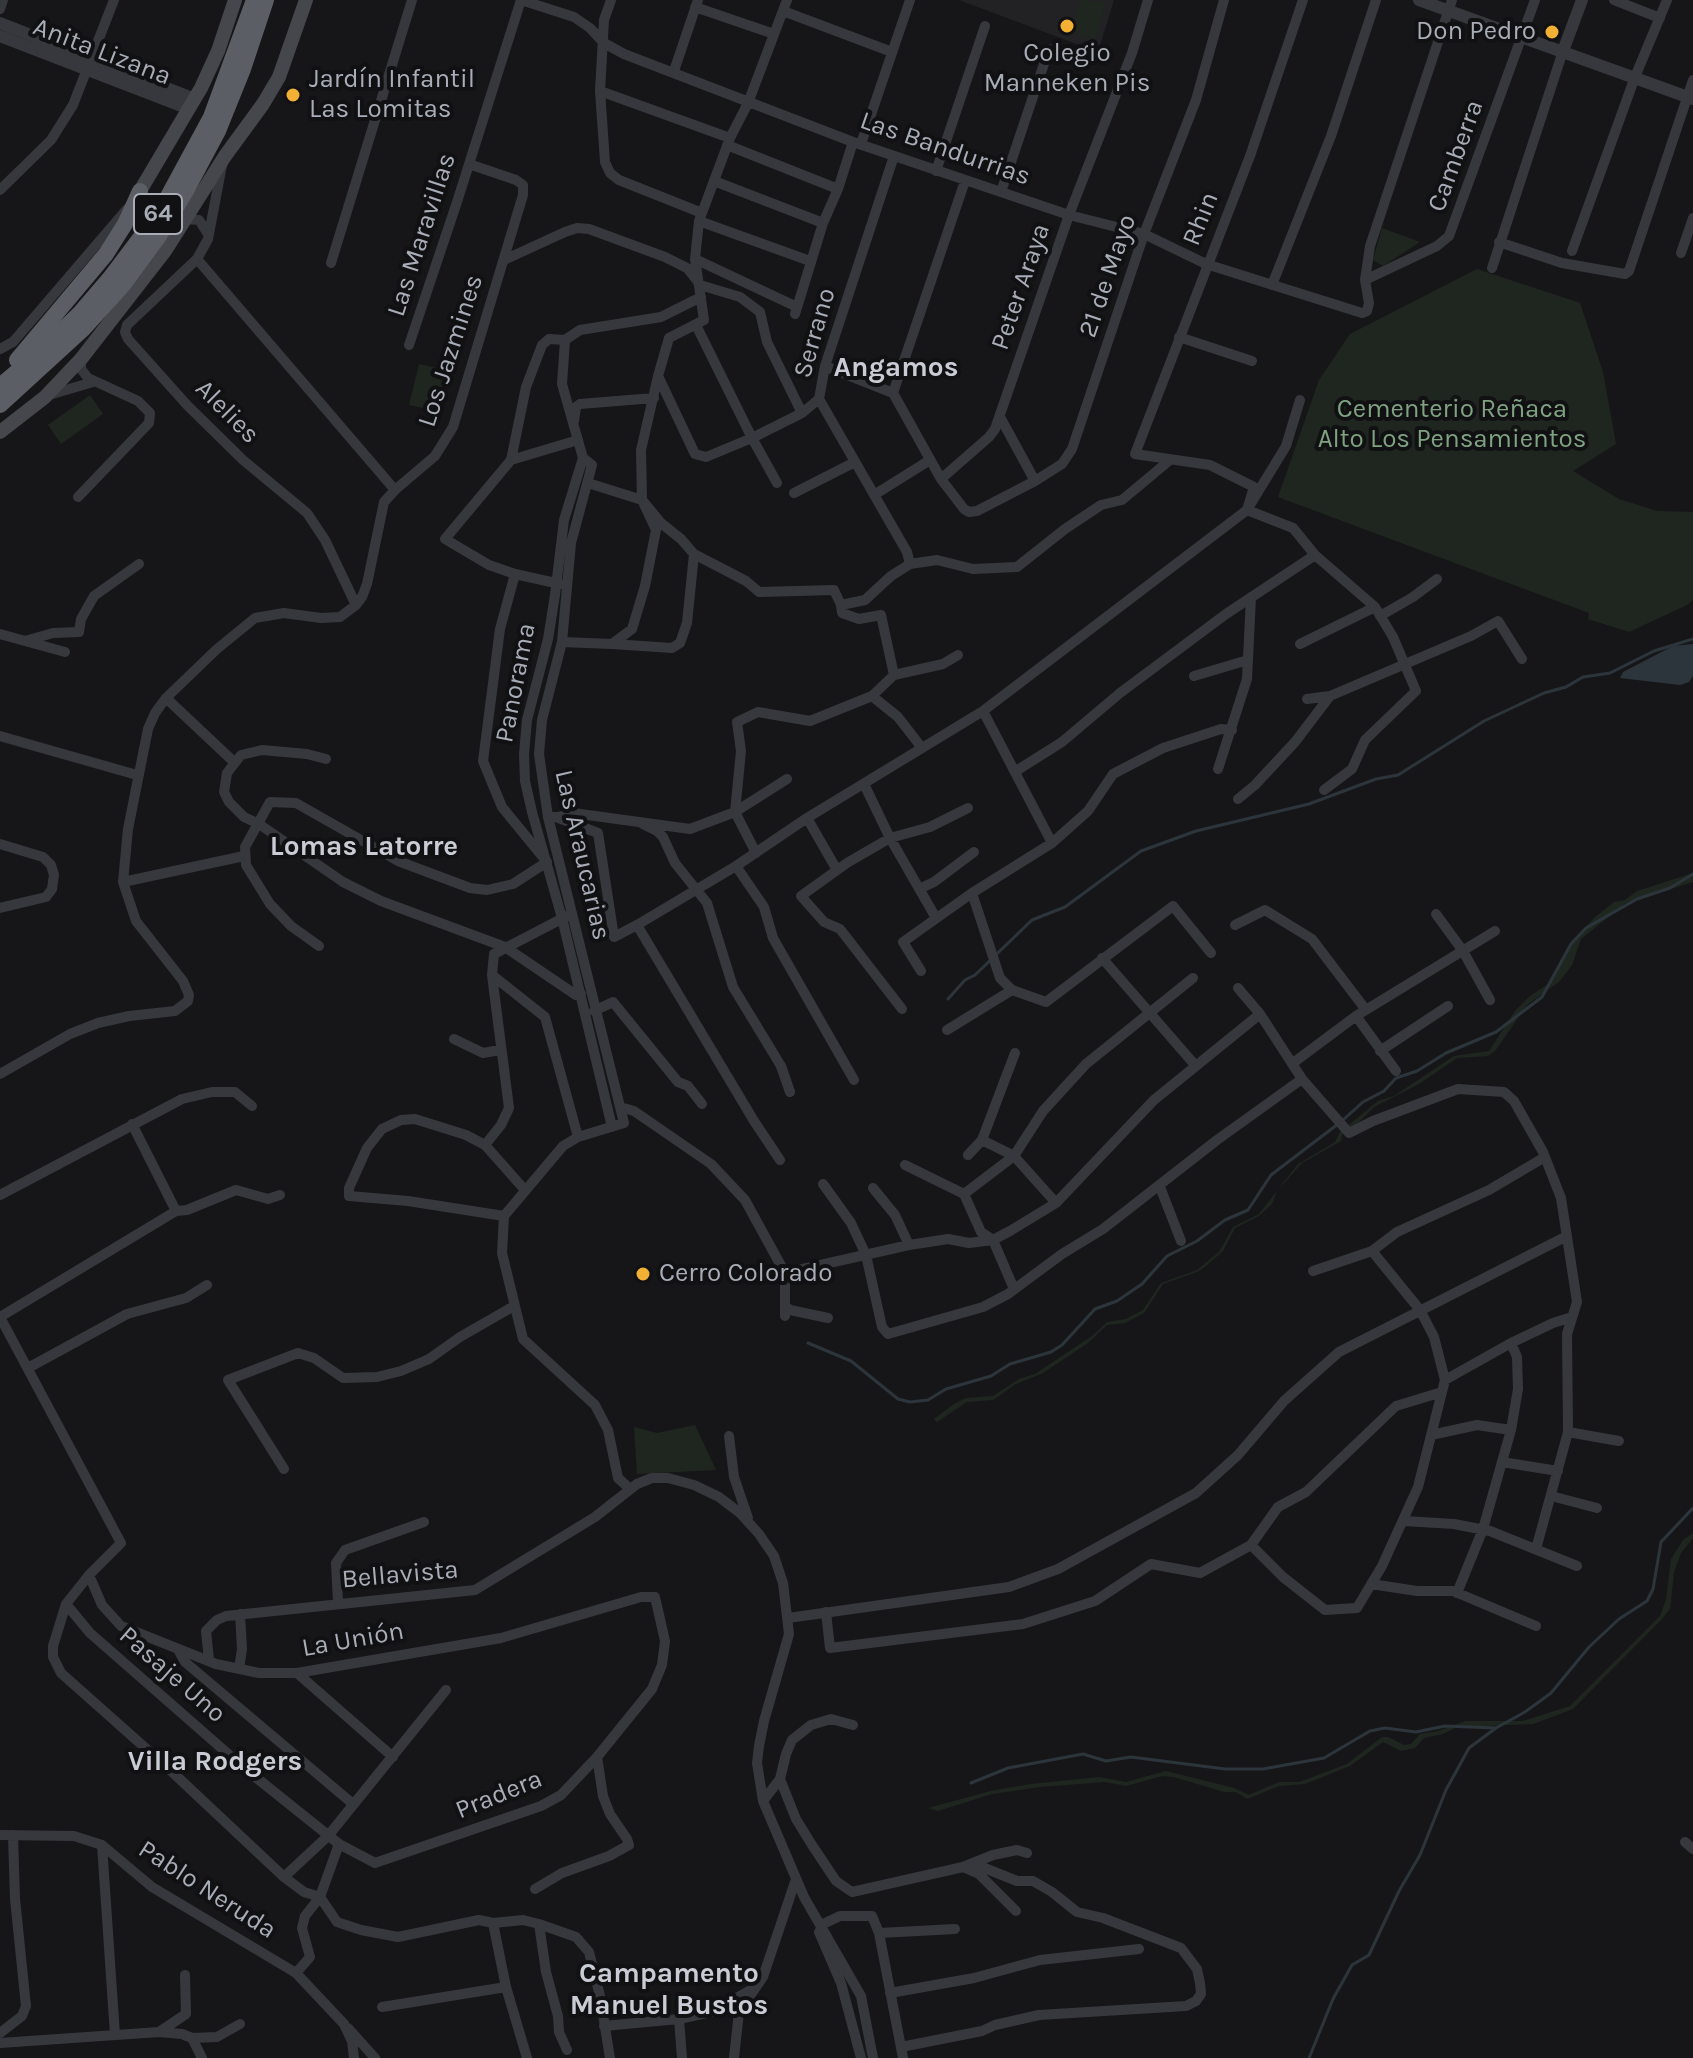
<!DOCTYPE html>
<meta charset="utf-8">
<style>
body{margin:0}
canvas{display:block;background:#161618}
</style>
<canvas width="1693" height="2058"></canvas>
<script>
const g = document.querySelector('canvas').getContext('2d');
g.lineJoin = 'round';
function fillPath(path, color) { g.fillStyle = color; g.fill(path, 'evenodd'); }
const shape = rows => new Path2D(rows.map(r => 'M' + r).join(''));
function trace(path, color, width, dash) { g.strokeStyle = color; g.lineWidth = width; g.lineCap = dash ? 'butt' : 'round'; g.setLineDash(dash || []); g.stroke(path); }
function label(font, color, halo, rows, align = 'center') {
  g.font = font + ' Karla,sans-serif'; g.lineWidth = 8; g.setLineDash([]); g.textBaseline = 'middle'; g.strokeStyle = halo; g.fillStyle = color; for (const [text, x, y, turn = 0] of rows) {
    g.save(); g.translate(x, y); g.rotate((+turn || 0) * Math.PI / 180); g.textAlign = isNaN(turn) ? turn : align; if (halo) g.strokeText(text, 0, 0); g.fillText(text, 0, 0); g.restore();
  }
}
fillPath(shape([
 [959,0,1114,0,1098,52]
]), '#222225');
fillPath(shape([
 [1080,0,1105,3,1096,39,1072,33],
 [1382,228,1420,242,1383,266,1373,260],
 [1477,269,1580,303,1603,372,1616,444,1573,471,1619,499,1657,511,1693,512,1693,600,1687,605,1629,632,1588,619,1589,613,1278,497,1319,380,1350,334],
 [419,364,447,370,437,411,409,405],
 [90,395,103,414,61,444,48,425],
 [1693,873,1693,882,1626,903,1581,939,1572,965,1560,981,1527,1005,1495,1051,1488,1056,1457,1058,1419,1084,1374,1107,1357,1124,1343,1132,1341,1141,1302,1163,1277,1191,1272,1204,1259,1216,1235,1228,1223,1251,1206,1266,1197,1272,1163,1284,1144,1313,1125,1323,1107,1325,1088,1343,1043,1373,1016,1384,993,1400,967,1402,937,1422,934,1419,954,1404,966,1398,993,1396,1019,1379,1035,1374,1092,1336,1107,1322,1126,1319,1143,1310,1161,1283,1197,1270,1219,1252,1233,1227,1259,1214,1298,1164,1335,1142,1340,1132,1378,1101,1394,1096,1454,1056,1489,1051,1515,1011,1530,996,1551,982,1574,939,1594,918,1614,902,1625,900,1637,891],
 [695,1425,716,1470,637,1474,634,1427,657,1433],
 [1693,1533,1693,1538,1681,1553,1674,1572,1670,1609,1661,1620,1573,1709,1533,1724,1457,1727,1443,1734,1424,1738,1415,1748,1401,1751,1383,1742,1350,1766,1305,1784,1279,1786,1247,1799,1236,1792,1224,1792,1174,1777,1162,1776,1126,1786,1105,1782,1040,1787,992,1794,938,1811,928,1808,991,1791,1031,1784,1099,1777,1126,1782,1166,1771,1234,1788,1249,1795,1279,1782,1299,1782,1347,1764,1382,1737,1388,1737,1404,1745,1411,1744,1420,1734,1438,1731,1465,1721,1523,1721,1570,1706,1660,1616,1666,1600,1671,1559,1683,1540]
]), '#1e261f');
fillPath(shape([
 [1693,644,1693,676,1689,682,1680,685,1620,678,1623,672,1673,646]
]), '#2c353c');
trace(shape([
 [948,999,965,980,975,975,1032,920,1065,907,1141,851,1196,831,1309,804,1376,779,1398,775,1484,721,1544,693,1566,687,1583,677,1610,673,1654,651,1693,639],
 [1343,1120,1363,1102,1384,1091,1396,1078,1417,1071,1446,1053,1496,1032,1542,997,1571,944,1586,928,1637,899,1670,888,1693,874],
 [808,1343,851,1361,898,1399,910,1402,928,1400,946,1389,991,1376,1010,1364,1051,1352,1062,1345,1095,1309,1117,1301,1142,1284,1167,1256,1197,1241,1225,1220,1248,1210,1271,1175,1338,1124],
 [971,1783,1008,1768,1083,1754,1106,1761,1131,1757,1225,1769,1263,1769,1324,1758,1370,1731,1385,1728,1416,1732,1445,1726,1496,1728],
 [1309,2058,1333,1999,1352,1965,1369,1955,1399,1891,1420,1855,1446,1790,1469,1748,1496,1728,1525,1712,1551,1693,1589,1647,1619,1619,1647,1601,1653,1589,1661,1542,1693,1508]
]), '#2c353c', 3);
trace(shape([
 [521,0,574,17,590,28,604,43,624,54,853,142,1069,215,1144,234,1206,264,1362,313,1367,311,1369,303,1365,280,1370,246,1452,0],
 [611,0,604,20,600,91,605,162,610,173,619,180,702,213],
 [1303,0,1250,156,1135,454,1210,465,1254,487,1247,510,1293,528,1315,555,1375,607,1393,637,1416,691,1365,740,1352,769,1324,790],
 [1614,0,1660,18],
 [695,7,774,34],
 [0,9,3,0],
 [783,11,892,52],
 [674,71,698,0],
 [600,91,730,138],
 [861,144,910,0],
 [727,145,838,189],
 [222,165,208,239,197,259,395,490],
 [936,171,985,26],
 [714,181,823,223],
 [0,190,51,140,73,105,114,0],
 [1001,192,1049,49],
 [186,219,199,220,208,234],
 [699,221,810,261],
 [1499,242,1562,263,1625,274,1629,271,1693,80],
 [1572,251,1635,77,1667,0],
 [1681,253,1693,218],
 [197,259,127,325,125,332,128,339,187,405,243,460,307,513,325,540,356,605],
 [695,259,797,307],
 [504,260,565,232,577,228,589,229,665,257,687,268,699,283],
 [331,263,412,0],
 [1492,268,1563,51],
 [1365,280,1437,246,1449,236,1535,0],
 [700,285,740,297,760,312,767,342,802,413],
 [1272,285,1331,136,1376,0],
 [795,314,823,223,838,189,853,142],
 [696,325,752,438,777,483],
 [1179,337,1252,361],
 [565,340,562,384,583,458,564,520,555,595,548,639,527,720,524,754,525,781,532,812,562,918,612,1127],
 [565,340,580,330,661,317,701,297],
 [409,345,457,202,521,0],
 [0,349,13,342,127,209],
 [825,366,893,393,941,479,964,509,969,512,977,511,1035,481,1062,464,1072,449,1144,234,1196,100,1224,0],
 [658,376,695,454,706,457,752,438,802,413,819,399,825,366,894,156],
 [893,393,965,181],
 [49,395,93,382],
 [819,399,907,552,910,564],
 [1000,417,1035,481],
 [574,421,576,407,580,404,654,398],
 [583,458,592,465,571,543,562,642,542,720,539,754,548,817,624,1123,578,1137,563,1146,504,1216,502,1253,523,1339,595,1405,608,1430,618,1478,630,1489],
 [511,460,526,387,542,345,549,339,565,340],
 [941,479,989,437,995,429,1069,215,1132,53,1148,0],
 [588,483,642,500,661,523,681,539,694,554,687,623,680,643,672,648,612,644],
 [794,493,855,462],
 [874,495,930,460],
 [78,497,149,423,150,413,138,401,88,378,81,369,81,359],
 [694,554,746,581,759,592,834,590,841,605],
 [560,584,515,574,489,565,445,539,511,460,578,440],
 [1380,616,1413,597,1437,579],
 [0,634,65,652],
 [25,641,53,633,79,632,81,619,94,596,139,564],
 [562,642,612,644,632,629,645,586,656,530,642,500,641,450,658,376,669,338,704,320,695,259,699,221,730,138,748,103,787,0],
 [1300,644,1375,607],
 [894,675,943,664,958,655],
 [1194,676,1248,660],
 [872,696,898,717,922,748],
 [166,698,234,762],
 [1307,699,1330,696,1471,636,1498,621,1522,659],
 [983,711,1052,843],
 [0,736,137,775],
 [326,759,307,754,262,750,241,755,227,773,224,792,229,802,244,817,259,824,343,882,381,901,505,947,576,995,581,994],
 [1218,769,1247,679,1251,597],
 [1016,771,1062,742,1120,693,1226,614,1315,555],
 [864,784,890,838,936,918],
 [1238,799,1255,785,1295,742,1330,696],
 [548,817,556,817,598,833,614,937,637,925,736,866,807,818,983,711,1247,510,1286,446,1300,400],
 [558,817,573,813,690,829,735,812,787,779],
 [807,818,837,870],
 [641,823,657,831,663,837,675,863,707,903,733,987,781,1066,790,1092],
 [0,844,43,857,51,865,54,875,52,889,46,897,0,908],
 [756,853,735,812,741,751,737,722,758,712,810,721,872,696,894,675,881,615,859,619,842,613,841,605,865,600,891,576,910,564,937,560,973,569,1017,567,1065,529,1101,505,1122,500,1170,460],
 [736,866,764,907,773,938,854,1080],
 [123,882,244,856],
 [919,889,934,882,974,852],
 [972,893,1000,978,1012,990,1046,1002,1173,906,1211,953],
 [1436,914,1463,951,1490,1000],
 [637,925,754,1121,780,1160],
 [1235,925,1265,910,1312,939,1366,1010],
 [319,946,291,926,270,904,246,865,245,847,270,802,296,803,398,861,470,888,487,890,513,884,547,862,502,807,483,761,500,629,515,574],
 [1102,958,1195,1065],
 [921,971,903,942,972,893,1052,843,1088,811,1113,774,1163,748,1221,729,1232,730],
 [492,975,545,1017,578,1137],
 [1238,988,1260,1014,1302,1079,1349,1133,1373,1121,1458,1089,1504,1092,1514,1101,1543,1152,1561,1198,1577,1302,1567,1334,1568,1432,1536,1549],
 [902,1009,840,929,824,922,801,896,847,863,890,838,930,827,968,808],
 [594,1011,613,1002,678,1082,688,1086,702,1104],
 [1356,1016,1396,1071],
 [947,1030,1012,990],
 [454,1039,483,1053,500,1050],
 [1380,1051,1448,1006],
 [1015,1053,982,1140,1014,1156,1056,1203],
 [1293,1063,1356,1016,1495,931],
 [0,1074,70,1034,98,1023,129,1016,175,1011,188,1001,189,995,183,981,136,921,123,882,128,829,148,729,155,713,166,698,217,649,255,618,284,613,321,618,340,617,356,605,362,597,367,584,384,502,395,490,435,456,453,427,523,195,523,185,516,180,469,164],
 [620,1107,634,1111,711,1164,745,1200,785,1273,785,1316],
 [132,1124,176,1211],
 [485,1145,501,1125,509,1108,492,975,494,954,567,916],
 [968,1155,982,1140],
 [905,1165,964,1194,981,1232,993,1240,1014,1289],
 [823,1184,851,1223,866,1255,882,1327,888,1334,983,1307,1008,1294,1062,1254,1103,1229,1217,1140,1302,1079],
 [1160,1187,1181,1241],
 [873,1188,895,1215,909,1245],
 [964,1194,1014,1156,1043,1111,1086,1064,1193,978],
 [0,1195,182,1099,212,1092,235,1092,252,1106],
 [504,1216,408,1201,349,1196,349,1188,367,1148,382,1129,401,1120,415,1119,466,1135,485,1145,524,1189],
 [1313,1271,1372,1251],
 [785,1273,909,1245,948,1239,969,1243,993,1240,1010,1231,1056,1203,1154,1100,1260,1014],
 [785,1306,790,1310,828,1318],
 [0,1317,121,1543,89,1575,66,1604,53,1646,53,1657,61,1673,169,1769,284,1877,304,1892,320,1897,337,1922,361,1930,398,1937,479,1920,493,1923,506,1987,527,2058],
 [0,1317,176,1211,187,1210,236,1190,268,1199,280,1195],
 [28,1368,127,1314,186,1298,207,1285],
 [1445,1380,1511,1343,1553,1323,1572,1317],
 [1568,1432,1619,1441],
 [1431,1435,1477,1425,1511,1430],
 [729,1436,734,1477,748,1518],
 [1502,1462,1558,1471],
 [284,1469,228,1380,298,1353,314,1358,343,1378,377,1377,401,1371,429,1359,460,1337,514,1306],
 [1551,1496,1597,1508],
 [1404,1521,1454,1524,1490,1531,1577,1566],
 [1251,1545,1283,1577,1325,1610,1357,1608,1382,1566,1418,1487,1445,1380,1434,1337,1420,1310,1372,1251,1397,1232,1489,1190,1545,1157],
 [1371,1584,1417,1591,1453,1591,1536,1626],
 [1457,1593,1483,1529,1511,1430,1518,1389,1517,1357,1511,1343],
 [338,1603,336,1563,345,1550,424,1522],
 [66,1604,90,1633,243,1767,339,1844,375,1863,541,1806,561,1795,597,1757,652,1689,662,1665,665,1641,655,1597,641,1597,501,1638,297,1673,259,1673,216,1664,121,1626,102,1605,89,1575],
 [826,1612,830,1648,1023,1624,1095,1601,1151,1564,1200,1573,1251,1545,1278,1507,1306,1492,1396,1406,1442,1392],
 [788,1618,1009,1587,1058,1569,1196,1493,1238,1455,1284,1401,1339,1352,1567,1236],
 [179,1651,185,1662,353,1804],
 [209,1660,206,1631,217,1620,226,1616,475,1590,595,1517,637,1484,652,1478,668,1478,694,1485,719,1497,740,1513,759,1534,774,1556,783,1583,789,1634,764,1721,759,1746,757,1763,763,1801,804,1897,861,1996,873,2058],
 [239,1669,242,1649,240,1614],
 [297,1673,393,1757],
 [780,1779,796,1819,812,1845,836,1881,852,1892,963,1867,982,1867,1017,1881,1033,1881,1052,1892,1077,1912,1103,1918,1181,1948,1197,1969,1200,1983,1201,1994,1196,2001,1186,2006,1039,2015,995,2025,982,2031,901,2047],
 [763,1801,780,1779,786,1754,792,1740,811,1725,831,1719,853,1725],
 [0,1835,74,1836,102,1845,152,1887,296,1973,344,2024,352,2041,354,2058],
 [1685,1842,1693,1849],
 [102,1845,115,2035],
 [284,1877,328,1836,446,1690],
 [535,1889,562,1873,609,1856,629,1845,627,1839,610,1814,603,1796,597,1757],
 [1016,1911,979,1874,963,1867,993,1855,1017,1850,1027,1853],
 [493,1923,523,1920,539,1924,576,1937,589,1952,600,1996,610,2058],
 [539,1924,546,1972,558,2016,559,2032,567,2050],
 [821,1925,840,1916,872,1916,879,1933,903,2058],
 [819,1932,841,1983,861,2058],
 [879,1933,955,1929],
 [296,1973,310,1957,302,1928,305,1916,320,1897,339,1844],
 [890,1993,974,1978,1040,1960,1139,1949],
 [382,2007,506,1987],
 [679,2019,682,2058],
 [604,2026,679,2019,711,2012,751,1990],
 [348,2028,375,2058],
 [159,2032,186,2014,185,1975],
 [0,2033,22,2016,26,2006,15,1899,13,1835],
 [192,2038,217,2037,240,2024],
 [0,2043,159,2032,182,2034,192,2038,202,2058],
 [734,2058,739,2012,763,1977,796,1879]
]), '#37383d', 10);
trace(shape([
 [1419,0,1693,99],
 [0,23,195,99],
 [0,36,189,109],
 [1563,51,1582,0]
]), '#37383d', 12);
trace(shape([
 [140,191,201,88,218,51,235,0],
 [0,432,45,397,81,359,165,251,225,156,263,104,279,77,306,0]
]), '#45474d', 14);
trace(shape([
 [17,360,106,254,125,224,140,191],
 [0,386,39,353,80,313,110,278,159,213,211,117,254,0],
 [0,405,83,329,123,285,159,236,186,191,218,131,243,69,266,0]
]), '#5b5e65', 16);
for (const [x, y, r, color] of [
 [1067,26,8,"#f2b134"],
 [1552,32,8,"#f2b134"],
 [293,95,8,"#f2b134"],
 [643,1274,8,"#f2b134"]
]) { const dot = new Path2D(); dot.arc(x, y, r, 0, 2 * Math.PI); g.fillStyle = color; g.fill(dot); trace(dot, '#111113', 3); }
for (const [x, y, w] of [
 [158,214,48]
]) { const box = new Path2D(); box.roundRect(x - w / 2, y - 20, w, 40, 6); g.fillStyle = '#111113'; g.fill(box); trace(box, '#a8adb8', 2); }
label('bold 24px', '#a8adb8', null, [
 ["64",158,214]
]);
label('26px', '#a8adb8', '#111113', [
 ["Don Pedro",1536,32,"right"],
 ["Colegio",1067,54,"center"],
 ["Manneken Pis",1067,84,"center"],
 ["Jardín Infantil",309,80],
 ["Las Lomitas",309,110],
 ["Cerro Colorado",659,1274]
], 'left');
label('26px', '#a8adb8', '#111113', [
 ["Anita Lizana",102,52,21],
 ["Las Bandurrias",945,149,19],
 ["Camberra",1456,156,-70],
 ["Rhin",1201,219,-68],
 ["Las Maravillas",422,235,-72],
 ["21 de Mayo",1108,276,-71],
 ["Peter Araya",1021,287,-71],
 ["Serrano",815,333,-74],
 ["Los Jazmines",451,351,-72],
 ["Alelies",227,412,45],
 ["Panorama",516,683,-79],
 ["Las Araucarias",582,855,77],
 ["Bellavista",400,1575,-5],
 ["La Unión",353,1640,-10],
 ["Pasaje Uno",172,1675,41],
 ["Pradera",499,1795,-22],
 ["Pablo Neruda",207,1890,33]
]);
label('26px', '#7fa381', '#111113', [
 ["Cementerio Reñaca",1452,410],
 ["Alto Los Pensamientos",1452,440]
]);
label('bold 28px', '#c9ccd4', '#111113', [
 ["Angamos",896,368],
 ["Lomas Latorre",364,847],
 ["Villa Rodgers",215,1762],
 ["Campamento",669,1974],
 ["Manuel Bustos",669,2006]
]);
</script>
